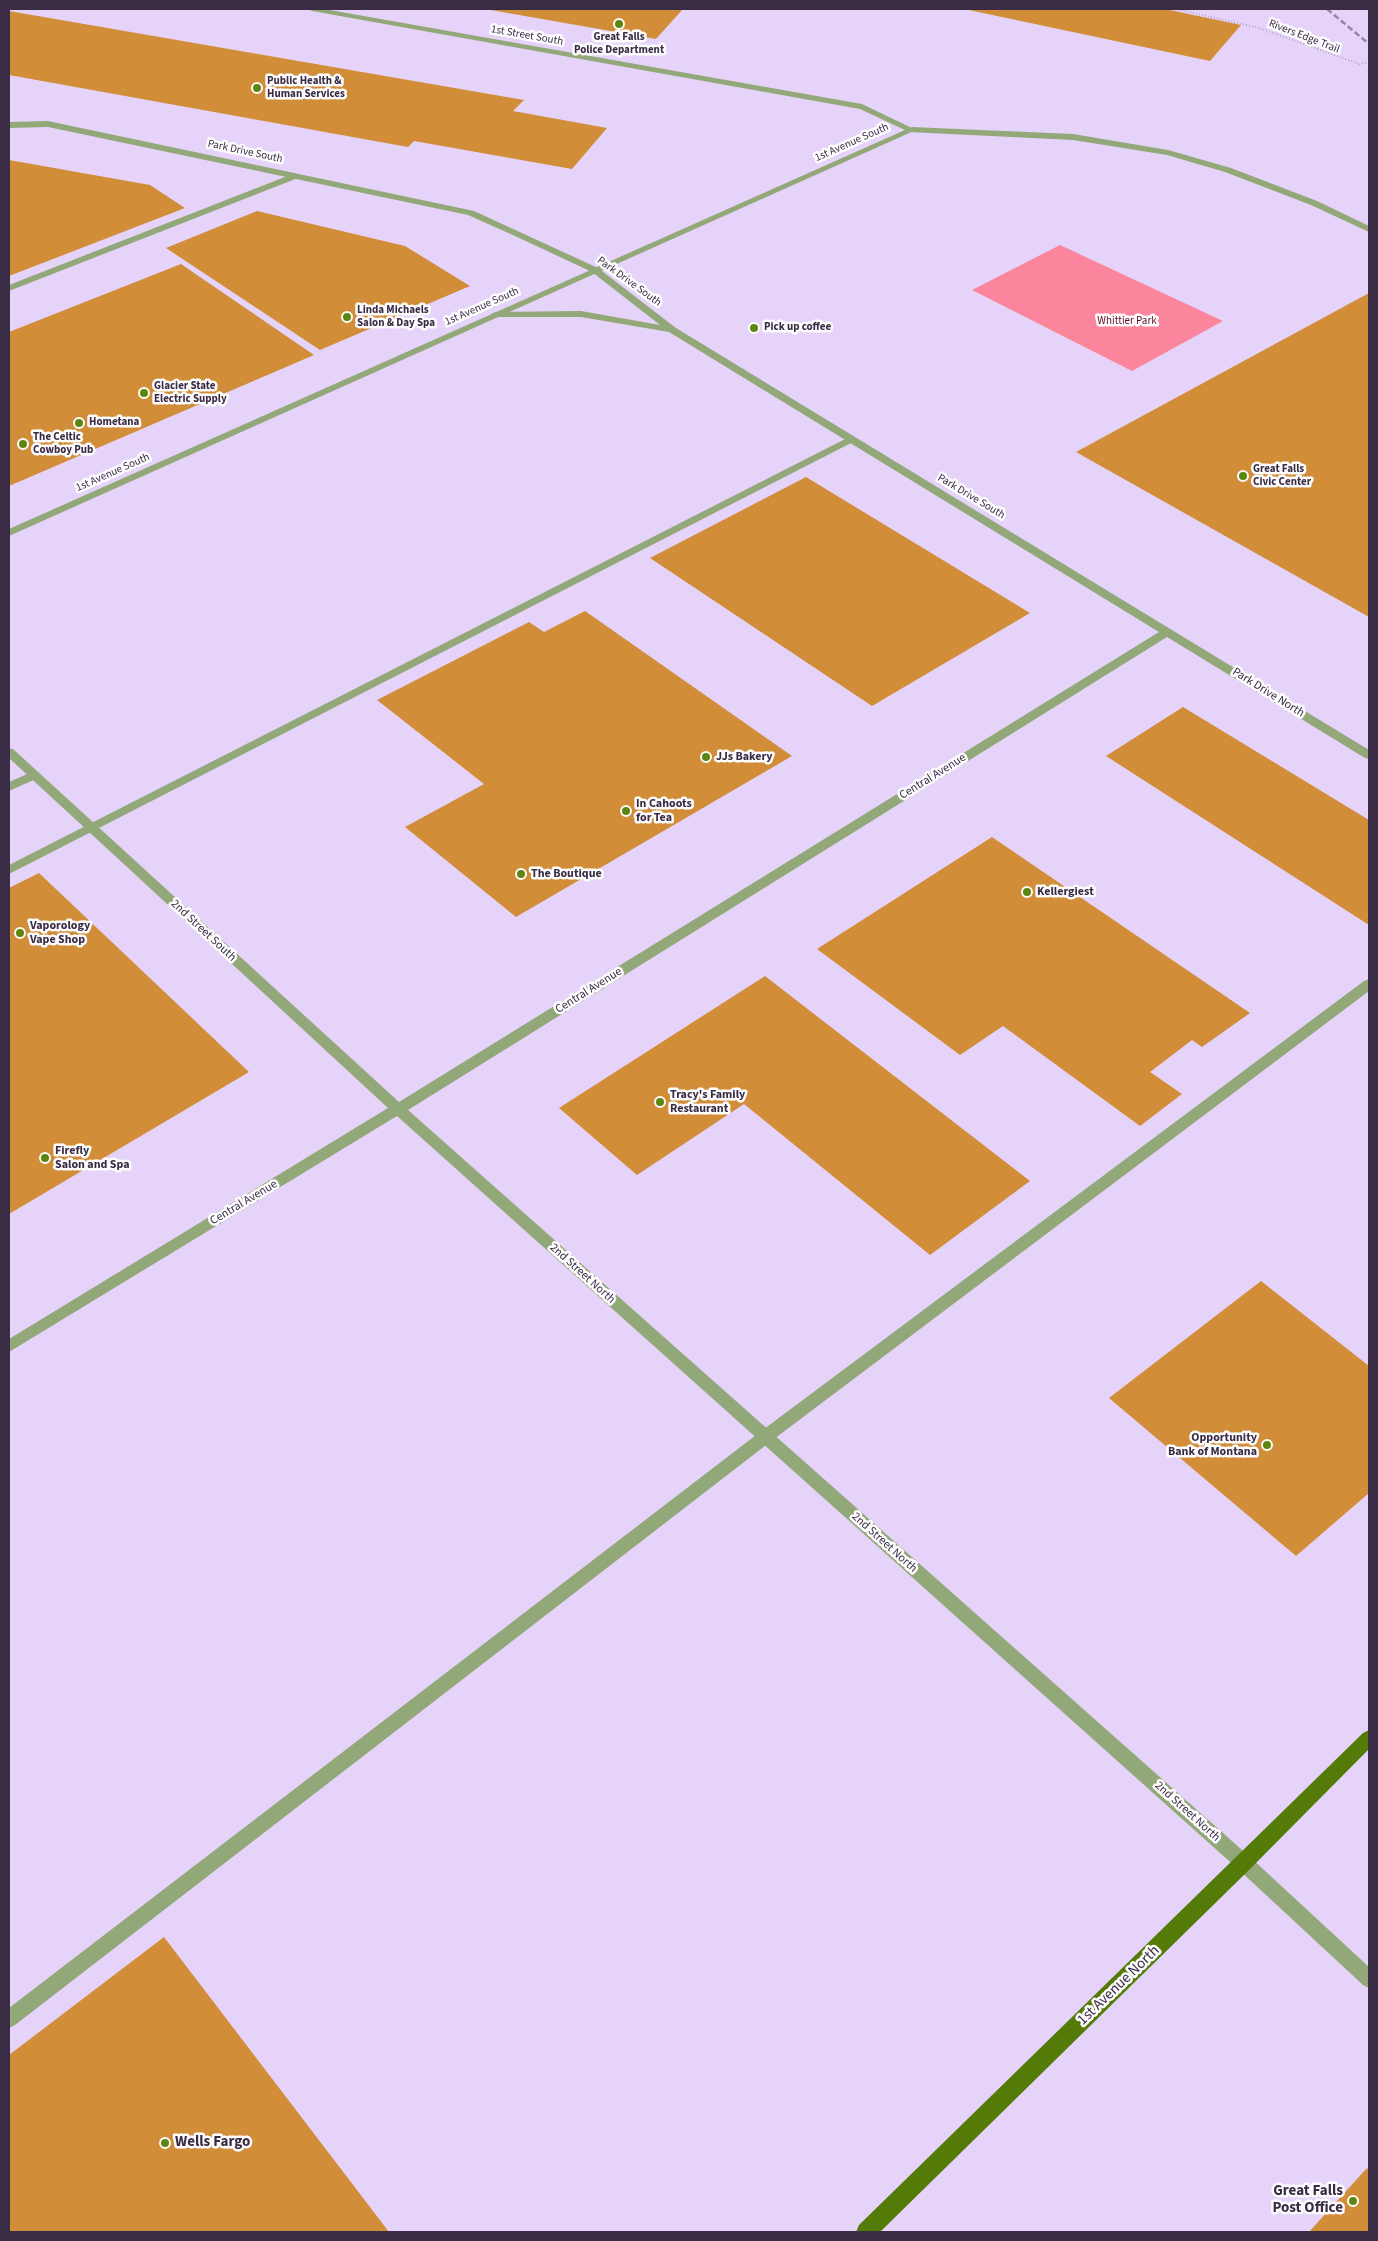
<!DOCTYPE html>
<style>
body{margin:0}
#map{position:relative;width:1378px;height:2241px;overflow:hidden;background:#e6d3f9;font-family:"Source Sans 3",sans-serif}
canvas{display:block}
.frame{position:absolute;inset:0;border:10px solid #3a2c45;pointer-events:none}
</style>
<div id="map">
<canvas width="1378" height="2241"></canvas>
<div class="frame"></div>
</div>
<script>
const g = document.querySelector('canvas').getContext('2d');
g.lineJoin = 'round';
function fillPath(path, color) { g.fillStyle = color; g.fill(path, 'evenodd'); }
const shape = rows => new Path2D(rows.map(r => 'M' + r).join(''));
function trace(path, color, width, dash) { g.strokeStyle = color; g.lineWidth = width; g.lineCap = dash ? 'butt' : 'round'; g.setLineDash(dash || []); g.stroke(path); }
function label(font, color, halo, rows, align = 'center') {
  g.font = font + ' "Source Sans 3",sans-serif'; g.lineWidth = 5; g.setLineDash([]); g.textBaseline = 'middle'; g.strokeStyle = halo; g.fillStyle = color; for (const [text, x, y, turn = 0] of rows) {
    g.save(); g.translate(x, y); g.rotate((+turn || 0) * Math.PI / 180); g.textAlign = isNaN(turn) ? turn : align; if (halo) g.strokeText(text, 0, 0); g.fillText(text, 0, 0); g.restore();
  }
}
fillPath(shape([
 [1060,245,1165,294,1223,321,1132,371,972,290]
]), '#fb859c');
fillPath(shape([
 [485,9,683,9,656,39],
 [964,9,1165,9,1241,25,1210,61],
 [9,11,524,100,513,111,607,128,572,169,414,141,408,147,9,75],
 [9,160,150,185,185,208,9,276],
 [257,211,405,246,470,286,320,350,166,248],
 [181,264,314,355,9,486,9,332],
 [1369,293,1369,617,1076,452],
 [806,477,1030,613,872,706,650,558],
 [585,611,792,756,516,917,405,827,484,784,377,700,529,622,544,632],
 [1183,707,1369,820,1369,925,1106,756],
 [992,837,1250,1013,1202,1047,1192,1040,1150,1072,1182,1094,1140,1126,1003,1026,960,1055,817,949],
 [39,873,249,1072,9,1214,9,888],
 [765,976,1030,1181,930,1255,744,1104,637,1175,559,1108],
 [1261,1281,1369,1366,1369,1493,1296,1556,1109,1398],
 [164,1937,389,2232,9,2232,9,2055],
 [1367,2168,1369,2171,1369,2232,1309,2232]
]), '#d18d38');
trace(shape([
 [1176,9,1259,28,1360,64,1369,62]
]), '#8f7e9e', 2, [0.5, 2.5]);
fillPath(shape([
 [912,127,1073,134,1168,150,1231,168,1317,201,1369,226,1369,232,1311,205,1225,172,1167,155,1073,140,909,132,908,130,912,127],
 [295,173,299,176,298,178,9,291,9,285,295,173],
 [851,436,855,437,855,441,9,874,9,865,851,436],
 [34,771,38,772,40,775,38,778,9,791,9,782,34,771],
 [1369,979,1369,991,770,1442,15,2025,9,2028,9,2008,760,1432,1364,981,1369,979]
]), '#92a878');
fillPath(shape([
 [308,9,324,9,862,104,916,130,9,536,9,529,905,130,860,109,312,11,308,9]
]), '#92a878');
fillPath(shape([
 [48,121,474,211,598,268,676,328,1369,750,1369,759,1365,758,1167,637,408,1110,1250,1857,1369,1967,1369,1988,1363,1985,1238,1869,397,1116,9,1352,9,1339,388,1108,9,758,9,748,13,749,399,1102,1159,632,669,332,581,317,492,317,490,315,495,312,581,311,660,325,592,272,515,236,468,215,48,127,9,128,9,122,48,121]
]), '#92a878');
fillPath(shape([
 [1369,1730,1369,1749,1250,1869,880,2232,856,2232,859,2225,1363,1733,1369,1730]
]), '#547a08');
trace(shape([
 [1327,9,1369,44]
]), '#9484a4', 2.5, [6, 3]);
for (const [x, y, r, color] of [
 [619,24,5,"#5d8610"],
 [257,88,5,"#5d8610"],
 [347,317,5,"#5d8610"],
 [754,328,5,"#5d8610"],
 [144,393,5,"#5d8610"],
 [79,423,5,"#5d8610"],
 [23,444,5,"#5d8610"],
 [1243,476,5,"#5d8610"],
 [706,757,5,"#5d8610"],
 [626,811,5,"#5d8610"],
 [521,874,5,"#5d8610"],
 [1027,892,5,"#5d8610"],
 [20,933,5,"#5d8610"],
 [660,1102,5,"#5d8610"],
 [45,1158,5,"#5d8610"],
 [1267,1445,5,"#5d8610"],
 [165,2143,5,"#5d8610"],
 [1353,2201,5,"#5d8610"]
]) { const dot = new Path2D(); dot.arc(x, y, r, 0, 2 * Math.PI); g.fillStyle = color; g.fill(dot); trace(dot, '#fdfdfd', 2); }
label('11px', '#3a2c45', '#fdfdfd', [
 ["1st Street South",527,36,10],
 ["Rivers Edge Trail",1304,37,21],
 ["1st Avenue South",852,143,-24],
 ["Park Drive South",245,152,12],
 ["Park Drive South",629,282,36],
 ["1st Avenue South",482,307,-24],
 ["1st Avenue South",113,473,-24],
 ["Park Drive South",971,497,31]
]);
label('bold 11px', '#3a2c45', '#fdfdfd', [
 ["Great Falls",619,38,"center"],
 ["Police Department",619,51,"center"],
 ["Public Health &",267,82],
 ["Human Services",267,95],
 ["Linda Michaels",357,311],
 ["Salon & Day Spa",357,324],
 ["Pick up coffee",764,328],
 ["Glacier State",154,387],
 ["Electric Supply",154,400],
 ["Hometana",89,423],
 ["The Celtic",33,438],
 ["Cowboy Pub",33,451],
 ["Great Falls",1253,470],
 ["Civic Center",1253,483]
], 'left');
label('11px', '#62112a', '#fdfdfd', [
 ["Whittier Park",1127,322]
]);
label('12px', '#3a2c45', '#fdfdfd', [
 ["Park Drive North",1268,693,32],
 ["Central Avenue",933,777,-32],
 ["2nd Street South",203,931,43],
 ["Central Avenue",589,991,-32],
 ["Central Avenue",244,1203,-31],
 ["2nd Street North",582,1274,42],
 ["2nd Street North",884,1543,42],
 ["2nd Street North",1187,1812,42]
]);
label('bold 12px', '#3a2c45', '#fdfdfd', [
 ["JJs Bakery",716,757],
 ["In Cahoots",636,804],
 ["for Tea",636,818],
 ["The Boutique",531,874],
 ["Kellergiest",1037,892],
 ["Vaporology",30,926],
 ["Vape Shop",30,940],
 ["Tracy's Family",670,1095],
 ["Restaurant",670,1109],
 ["Firefly",55,1151],
 ["Salon and Spa",55,1165],
 ["Opportunity",1257,1438,"right"],
 ["Bank of Montana",1257,1452,"right"]
], 'left');
label('15px', '#3a2c45', '#fdfdfd', [
 ["1st Avenue North",1119,1986,-44]
]);
label('bold 15px', '#3a2c45', '#fdfdfd', [
 ["Wells Fargo",175,2143],
 ["Great Falls",1343,2192,"right"],
 ["Post Office",1343,2209,"right"]
], 'left');
</script>
